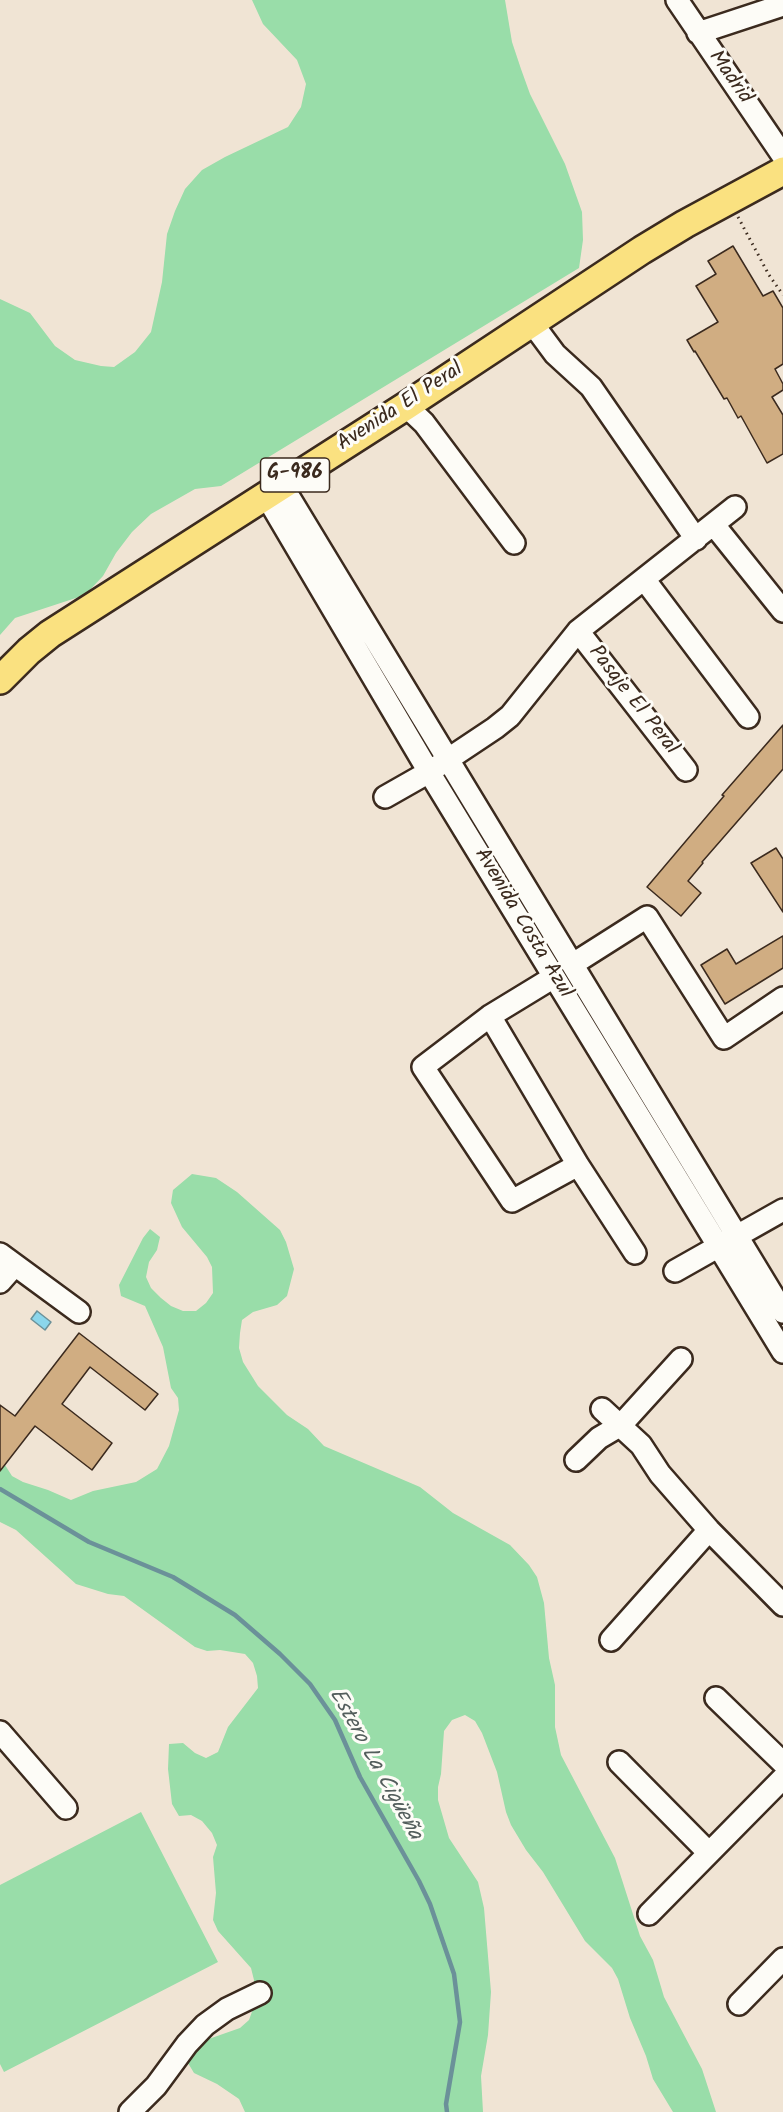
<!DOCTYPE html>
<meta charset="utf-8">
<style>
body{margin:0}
canvas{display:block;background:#f0e4d4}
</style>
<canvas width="783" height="2112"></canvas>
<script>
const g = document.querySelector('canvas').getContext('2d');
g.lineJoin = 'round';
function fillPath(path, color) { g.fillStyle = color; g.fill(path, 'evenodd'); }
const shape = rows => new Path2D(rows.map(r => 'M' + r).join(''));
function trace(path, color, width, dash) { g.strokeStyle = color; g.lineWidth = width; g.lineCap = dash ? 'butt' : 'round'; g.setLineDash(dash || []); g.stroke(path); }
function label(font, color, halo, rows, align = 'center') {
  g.font = font + ' Kalam,sans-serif'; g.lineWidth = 6; g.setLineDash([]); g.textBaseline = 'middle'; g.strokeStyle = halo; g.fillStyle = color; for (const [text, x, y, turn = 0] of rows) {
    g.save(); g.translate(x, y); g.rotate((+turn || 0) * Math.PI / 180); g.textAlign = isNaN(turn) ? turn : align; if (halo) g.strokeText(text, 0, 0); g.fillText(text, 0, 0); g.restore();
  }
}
fillPath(shape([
 [252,0,505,0,512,42,521,69,530,94,565,164,582,212,583,240,579,268,221,486,195,489,151,514,132,532,116,553,103,576,85,595,15,618,0,635,0,299,30,313,55,346,75,360,101,366,114,367,135,352,151,332,162,282,167,234,175,211,185,189,202,170,225,157,288,127,301,107,306,84,297,60,263,24],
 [192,1174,216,1178,237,1192,280,1230,286,1242,294,1269,287,1296,277,1305,253,1312,242,1320,240,1333,239,1348,243,1362,258,1386,287,1415,308,1429,324,1446,420,1487,453,1513,510,1545,529,1565,537,1577,544,1603,549,1658,555,1685,555,1727,561,1755,615,1858,640,1936,653,1960,664,1997,702,2069,716,2112,673,2112,653,2079,646,2056,630,2018,618,1979,612,1968,585,1941,543,1872,526,1850,511,1825,506,1812,497,1772,482,1733,475,1721,465,1715,452,1720,444,1731,441,1774,438,1787,438,1800,449,1838,478,1882,484,1908,491,1992,488,2035,481,2076,483,2112,245,2112,239,2099,217,2084,194,2073,188,2063,194,2050,203,2041,240,2028,249,2020,254,2006,254,1980,251,1968,218,1931,213,1920,216,1893,213,1857,217,1845,212,1833,202,1821,191,1815,179,1816,172,1804,168,1769,169,1744,183,1743,195,1753,206,1758,218,1752,228,1727,258,1688,257,1676,253,1663,245,1654,220,1650,207,1651,195,1647,124,1596,108,1594,76,1584,16,1530,0,1522,0,1464,5,1465,12,1476,23,1482,48,1490,71,1500,93,1491,136,1482,157,1469,169,1446,179,1410,178,1398,171,1388,163,1347,145,1306,121,1296,119,1285,143,1238,150,1229,160,1237,157,1250,149,1262,146,1277,151,1288,161,1298,171,1306,183,1311,196,1311,206,1303,213,1293,212,1267,207,1257,182,1227,171,1203,173,1190],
 [141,1812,218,1962,4,2072,0,2064,0,1885]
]), '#99dda9');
const water = shape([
 [37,1311,51,1322,45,1330,31,1319,37,1311]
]);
fillPath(water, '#8bd6eb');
trace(water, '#6b9199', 1.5);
trace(shape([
 [0,1489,89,1542,173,1577,235,1615,280,1654,310,1684,335,1720,360,1777,419,1881,430,1904,454,1974,460,2022,446,2104,447,2112]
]), '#6b9199', 4.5);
const building = shape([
 [733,246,763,296,773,291,783,308,783,364,775,369,783,384,783,390,772,397,783,415,783,454,767,463,741,416,738,418,727,398,724,399,695,351,694,352,687,340,718,322,696,286,716,274,708,261,733,246],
 [783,725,783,769,702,862,703,863,688,881,701,893,681,916,647,887,724,796,722,795,783,725],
 [776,848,783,859,783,912,751,863,776,848],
 [783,936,783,968,725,1004,701,965,727,949,736,964,783,936],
 [79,1333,158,1394,145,1410,90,1367,62,1404,112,1443,92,1470,35,1426,0,1471,0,1405,15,1416,79,1333]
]);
fillPath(building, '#d0ad82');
trace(building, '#3b2a1e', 1.5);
const minor = shape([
 [677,0,783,156],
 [698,33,783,5],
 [532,323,555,354,591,387,696,539],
 [406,406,424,423,514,543],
 [281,484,783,1312],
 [265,494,429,772,783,1352],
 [714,525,783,611],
 [644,579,748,717],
 [578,631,686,770],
 [385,797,429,772,495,728,510,716,578,631,735,507],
 [573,964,647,917,724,1038,783,998],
 [554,977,490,1016,423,1067,512,1201,578,1165],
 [490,1016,578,1165,635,1253],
 [0,1254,79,1312],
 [675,1271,783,1210],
 [0,1282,15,1265],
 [602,1409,641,1445,660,1474,709,1530,783,1605],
 [576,1460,599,1438,621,1425,681,1359],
 [611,1640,709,1530],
 [716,1698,783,1763],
 [0,1732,66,1808],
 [619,1762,708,1852],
 [649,1914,783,1778],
 [739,2004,783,1959],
 [130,2112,156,2086,187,2044,205,2025,227,2009,260,1993]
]);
const major = shape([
 [0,680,29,651,50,634,406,406,642,250,685,224,783,171]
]);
trace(minor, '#3b2a1e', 26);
trace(major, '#3b2a1e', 32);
trace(shape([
 [738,217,769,275,783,295]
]), '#3b2a1e', 3, [1.5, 4.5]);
trace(minor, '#fdfcf7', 21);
trace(major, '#fae180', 27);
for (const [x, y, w] of [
 [295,475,69]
]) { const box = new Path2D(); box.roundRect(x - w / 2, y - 17, w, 34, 4.5); g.fillStyle = '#fdfcf7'; g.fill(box); trace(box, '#3b2a1e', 1.5); }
label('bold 20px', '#3b2a1e', null, [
 ["G-986",295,475]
]);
label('21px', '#3b2a1e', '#fdfcf7', [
 ["Madrid",729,78,55],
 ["Avenida El Peral",401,408,-33],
 ["Pasaje El Peral",632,701,52],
 ["Avenida Costa Azul",522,924,59]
]);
label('italic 22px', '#535e5c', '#fdfcf7', [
 ["Estero La Cigüeña",374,1765,61]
]);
</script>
